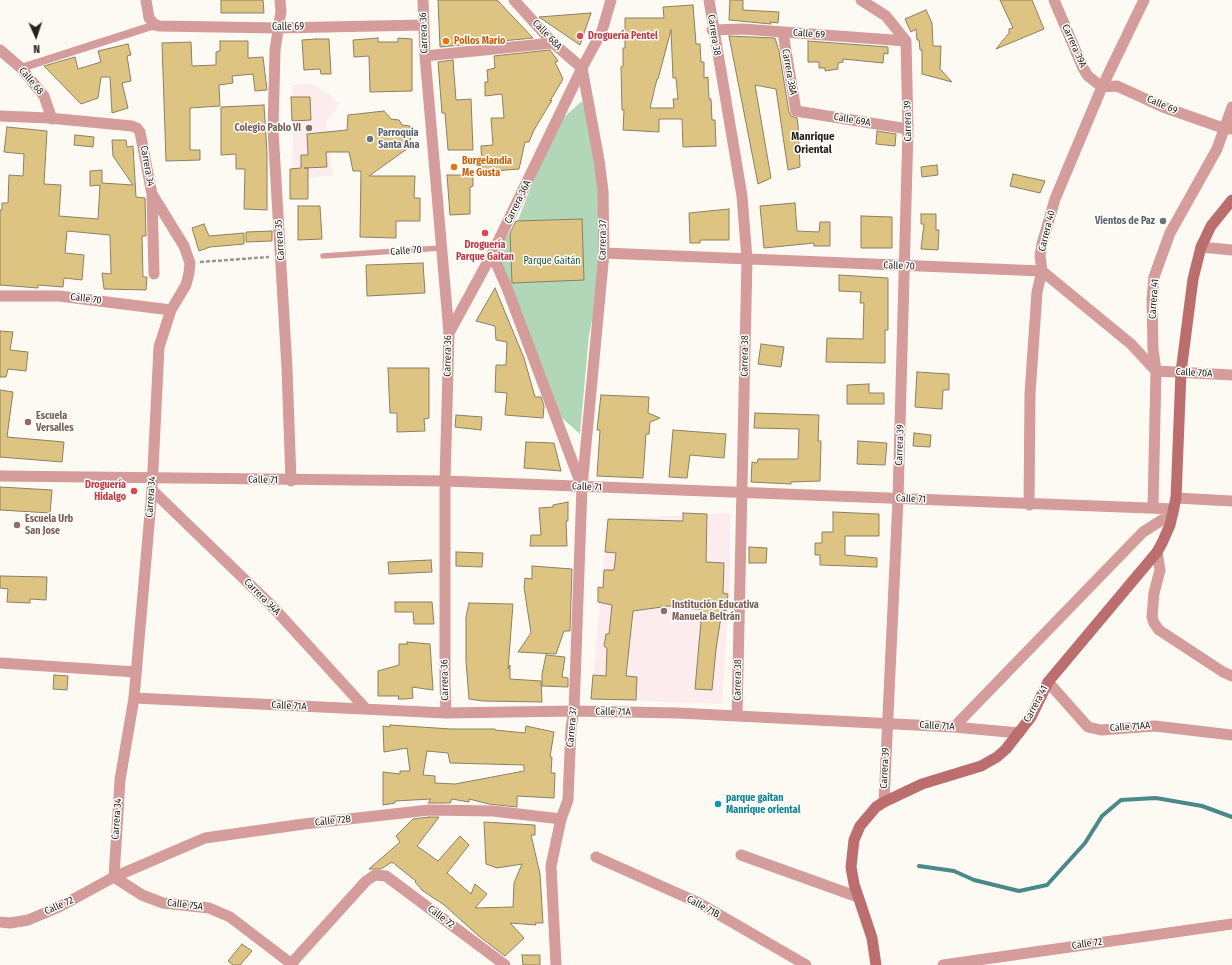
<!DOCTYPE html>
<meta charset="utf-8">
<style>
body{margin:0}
#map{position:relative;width:1232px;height:965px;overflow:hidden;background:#fdfaf3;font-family:"Fira Sans Condensed",sans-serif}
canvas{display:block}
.north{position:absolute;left:16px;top:16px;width:40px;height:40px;-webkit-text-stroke:3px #fff;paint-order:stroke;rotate:177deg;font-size:11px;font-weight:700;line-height:16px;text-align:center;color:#282317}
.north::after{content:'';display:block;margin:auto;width:14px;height:18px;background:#282317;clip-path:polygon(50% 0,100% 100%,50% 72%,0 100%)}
</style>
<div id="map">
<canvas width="1232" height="965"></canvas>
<div class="north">N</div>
</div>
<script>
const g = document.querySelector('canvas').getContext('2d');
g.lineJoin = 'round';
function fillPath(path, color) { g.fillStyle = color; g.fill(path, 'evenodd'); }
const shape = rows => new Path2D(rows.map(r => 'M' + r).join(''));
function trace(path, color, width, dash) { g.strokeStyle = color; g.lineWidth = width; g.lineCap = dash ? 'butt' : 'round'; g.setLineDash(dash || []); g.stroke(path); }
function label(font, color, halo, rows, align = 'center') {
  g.font = font + ' "Fira Sans Condensed",sans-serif'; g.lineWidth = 3; g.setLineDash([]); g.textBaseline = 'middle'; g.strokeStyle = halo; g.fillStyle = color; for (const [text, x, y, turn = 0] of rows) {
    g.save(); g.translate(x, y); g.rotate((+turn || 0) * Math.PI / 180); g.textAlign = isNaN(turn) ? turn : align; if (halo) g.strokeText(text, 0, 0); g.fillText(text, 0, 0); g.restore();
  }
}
fillPath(shape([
 [313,84,331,96,339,104,326,122,333,175,290,180,293,152,292,85],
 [730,513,730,579,722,704,591,699,608,519]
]), '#fceced');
fillPath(shape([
 [582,101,599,160,602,272,589,335,580,434,554,411,539,372,524,318,492,254,516,225,555,125]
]), '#b1d7b8');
trace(shape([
 [919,866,954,871,974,880,1019,891,1047,885,1085,843,1102,816,1121,800,1156,798,1202,806,1232,817]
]), '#4a8889', 4);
const building = shape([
 [221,0,263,0,264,13,221,13,221,0],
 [438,0,497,0,533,38,440,47,438,0],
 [730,0,743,0,743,10,779,12,778,23,770,22,771,24,729,20,730,0],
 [1000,0,1032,0,1044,29,996,49,1009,33,1009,29,1013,28,1000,0],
 [693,5,696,44,700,44,701,62,704,62,704,78,708,77,709,99,711,99,712,120,715,120,716,146,683,147,682,119,659,119,659,132,623,130,624,110,622,110,621,67,623,66,623,48,625,48,625,18,664,18,663,7,693,5],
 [671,30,673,78,676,78,678,99,673,99,674,108,650,108,657,79,658,79,671,30],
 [926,10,932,23,933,46,941,46,940,69,952,82,922,74,922,50,920,50,919,40,917,40,916,29,911,32,905,19,926,10],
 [591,13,580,45,539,17,591,13],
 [729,36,775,38,779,51,789,112,791,116,797,118,798,124,800,167,788,170,776,89,755,85,771,178,758,184,729,36],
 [378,38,378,42,398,42,398,38,412,39,412,91,370,92,369,56,354,57,353,40,378,38],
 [316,39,329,39,331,74,321,74,320,69,304,70,302,40,316,39],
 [220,41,248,41,248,58,263,57,267,90,255,91,253,74,232,76,233,83,219,85,220,106,190,108,190,150,200,150,200,160,166,161,162,43,191,42,192,66,216,65,216,52,220,51,220,41],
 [808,41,888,47,888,54,884,53,883,63,843,59,843,62,838,63,838,69,825,71,825,68,819,68,819,62,808,62,808,41],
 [128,44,131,55,127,56,131,81,122,83,128,108,112,113,110,77,101,77,98,98,81,104,44,66,75,57,78,69,101,62,98,51,128,44],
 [550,50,558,61,555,62,563,79,550,101,552,100,534,130,529,142,525,142,519,169,482,172,481,146,493,145,491,118,504,118,502,94,485,96,485,82,488,82,487,70,495,68,494,56,550,50],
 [453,60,456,100,471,99,473,150,448,150,445,113,442,113,438,62,453,60],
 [291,97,310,97,311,120,292,121,291,97],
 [264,105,267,153,267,210,244,209,245,169,236,169,236,154,221,155,221,107,264,105],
 [384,111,391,119,399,120,402,125,410,126,411,146,369,176,415,176,414,198,420,198,420,221,396,221,396,238,360,237,361,171,353,171,349,152,326,152,327,167,304,168,308,168,308,199,290,199,290,169,301,168,301,155,308,155,307,134,347,130,348,115,384,111],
 [7,127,47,131,44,184,61,185,59,216,98,219,100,185,90,186,90,171,102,170,102,183,133,185,113,156,112,140,126,140,127,147,133,146,136,197,145,198,146,236,142,236,143,277,147,277,146,290,104,289,102,273,111,274,110,235,67,231,65,253,84,255,82,280,64,278,63,287,38,285,38,288,0,285,0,210,2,210,2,203,8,203,9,175,23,176,24,154,4,152,7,127],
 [877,131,896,134,895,146,876,144,877,131],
 [75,135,94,137,93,147,74,145,75,135],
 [937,165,938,175,922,177,921,167,937,165],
 [1013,174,1045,181,1040,193,1010,186,1013,174],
 [447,175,473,175,473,186,470,187,470,214,450,215,447,175],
 [795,203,797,231,819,232,820,222,830,222,830,246,814,246,814,243,764,248,760,206,795,203],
 [298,206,320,206,322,239,298,240,298,206],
 [729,209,729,240,700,240,700,243,690,243,689,213,729,209],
 [921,214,936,214,936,230,939,230,938,250,921,249,924,224,921,224,921,214],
 [861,216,892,217,892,248,861,248,861,216],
 [582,219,584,280,512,283,510,233,516,221,582,219],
 [204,224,209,236,244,233,244,244,210,247,199,251,192,228,204,224],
 [272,231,272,241,246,242,246,232,272,231],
 [423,263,425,293,367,296,366,265,423,263],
 [839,275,888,278,888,330,885,330,885,363,826,362,827,338,863,339,864,303,860,303,861,292,839,291,839,275],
 [495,288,524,358,535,397,541,397,544,406,543,418,505,415,507,393,495,392,496,365,506,365,507,342,496,340,495,326,476,321,495,288],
 [0,331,13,332,10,350,28,352,26,371,8,369,6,377,0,377,0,331],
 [761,344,784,347,781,367,758,364,761,344],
 [388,368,429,368,429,418,424,419,425,431,397,432,397,413,390,413,388,368],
 [917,372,949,374,949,390,943,390,942,409,915,407,917,372],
 [869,384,869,393,884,393,884,404,847,404,847,385,869,384],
 [0,390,13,392,7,437,64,442,62,462,0,457,0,390],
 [601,395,649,397,648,413,660,418,650,422,649,434,646,434,643,478,597,476,600,430,597,430,601,395],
 [755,413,819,415,818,441,821,441,820,481,791,482,791,484,751,482,752,462,757,463,758,459,798,459,799,429,754,428,755,413],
 [456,415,482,417,481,430,455,427,456,415],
 [673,430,726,434,724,458,690,455,687,478,669,477,673,430],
 [914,433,931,435,930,447,913,446,914,433],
 [858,441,887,443,885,465,857,464,858,441],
 [526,442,554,443,561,471,524,468,526,442],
 [0,487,52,490,50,513,0,510,0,487],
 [568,502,568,521,566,521,567,546,530,546,531,535,541,535,539,508,553,507,553,505,568,502],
 [833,512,879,514,879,536,845,536,845,555,877,558,877,567,820,565,820,555,815,555,815,543,822,543,822,532,833,532,833,512],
 [683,513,707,514,706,562,724,563,723,593,728,594,726,611,722,610,716,649,712,690,695,689,702,610,669,606,633,611,626,676,637,677,636,700,591,699,593,675,606,676,607,648,604,646,606,634,609,634,612,605,598,602,598,587,603,588,604,570,614,570,616,553,605,552,608,519,683,521,683,513],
 [749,547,767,548,766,563,749,563,749,547],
 [456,552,483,553,482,567,456,566,456,552],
 [431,560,432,572,389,574,388,562,431,560],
 [532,566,572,569,570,631,564,631,556,654,518,652,531,633,524,587,525,578,532,579,532,566],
 [0,576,47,577,46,600,30,599,30,603,7,602,8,589,0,588,0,576],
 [395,602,432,602,434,624,414,624,413,612,395,612,395,602],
 [469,603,513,604,508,669,510,665,510,679,541,681,542,702,483,701,469,699,466,661,466,617,469,603],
 [407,642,430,644,433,690,412,687,413,698,405,699,398,699,399,696,378,696,378,671,399,665,399,644,408,644,407,642],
 [546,655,565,657,562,677,568,678,568,687,542,686,542,674,546,655],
 [54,675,68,676,67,690,53,689,54,675],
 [390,725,451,729,495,729,495,730,525,733,526,726,554,732,550,757,552,757,551,773,555,773,554,798,517,796,517,807,489,804,469,799,469,802,452,799,450,803,428,803,431,799,395,801,395,803,383,805,383,772,400,774,400,771,410,771,407,748,384,752,383,726,390,727,390,725],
 [427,751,448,753,450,763,524,765,524,771,455,784,435,783,435,776,423,775,427,751],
 [429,817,439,817,417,846,438,861,460,836,469,845,447,873,471,894,475,884,487,894,475,908,513,907,514,883,522,864,497,868,486,864,484,822,535,825,535,835,531,835,540,874,543,923,535,923,536,925,510,923,524,938,505,956,480,937,443,904,423,891,415,882,416,881,392,862,381,869,369,869,400,842,396,836,413,819,429,817],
 [242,944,252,951,240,965,233,965,228,961,242,944],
 [522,955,540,955,540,965,523,965,522,955]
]);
fillPath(building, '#ddc483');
trace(building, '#8b8061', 1);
trace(shape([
 [200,262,269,257]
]), '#99968c', 2.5, [4, 2]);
trace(shape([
 [323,256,441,248]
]), '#d49c9b', 5.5);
trace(shape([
 [21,68,155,25]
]), '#d49c9b', 8);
trace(shape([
 [146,0,149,18,155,25,160,26,277,28,424,25],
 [280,0,281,11,275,50,273,130,287,368,291,481],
 [423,0,425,56,449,333],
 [514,0,553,43,582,68,599,160,603,191,604,253,582,487],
 [709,0,742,196,747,259,737,716],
 [861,0,886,16,906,41,908,129,898,499,884,802],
 [1054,0,1083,68,1088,76,1102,87,1117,86,1163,107,1223,128,1232,129],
 [712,30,743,29,906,41],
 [783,33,796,111,908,129],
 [0,50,21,68,44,96,52,119],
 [425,56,553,43],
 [0,116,49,118,132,126,137,128,140,132,152,194,184,246,190,263,189,273,186,285,171,310,159,347,152,490,134,698,120,780,114,877],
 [152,197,154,274],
 [1201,247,1232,250],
 [604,253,1042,271,1131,344,1156,371],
 [0,296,59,296,171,310],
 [1156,371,1232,375],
 [152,490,271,605,366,709],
 [1029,505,1030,394,1037,292,1042,271,1040,256,1042,244,1055,199,1102,87,1144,0],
 [1153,507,1156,371,1153,349,1152,299,1154,277,1170,233,1217,149,1232,107],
 [1157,552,1160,570,1154,593,1152,617,1154,623,1159,630,1223,672,1232,676],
 [0,663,136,672],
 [1048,682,1088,727,1101,730,1155,726,1232,735],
 [134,698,446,713,574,711,678,713,954,727,1019,733],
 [446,713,445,682,445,481,1174,509],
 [954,727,1143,532,1173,513],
 [741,855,858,897],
 [596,857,699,903,806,965],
 [114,877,142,895,163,903,209,908,230,917,293,965],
 [0,922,10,923,28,920,59,907,114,877,205,838,304,824,429,810,493,811,561,819],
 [290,965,366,881,375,875,386,876,505,965]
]), '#d49c9b', 11);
trace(shape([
 [492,254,507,288,582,487,574,711,571,727,568,800,561,819,551,866,556,965],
 [0,476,445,481,449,333,492,254,582,68,602,31,611,0],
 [1176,498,1232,501],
 [943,965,1232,924]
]), '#d49c9b', 11);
trace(shape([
 [876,965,872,938,854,884,851,867,854,840,860,826,876,807,884,802,922,784,981,766,997,757,1006,749,1031,717,1048,682,1157,552,1162,543,1170,525,1176,498,1181,372,1193,279,1201,247,1211,226,1232,200]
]), '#bc6d6e', 11);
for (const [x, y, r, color] of [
 [580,36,4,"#e0444e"],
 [446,41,4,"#e8710a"],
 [309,128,4,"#8d6e63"],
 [370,139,4,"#6b7280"],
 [454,167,4,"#e8710a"],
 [1163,221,4,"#6b7280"],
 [485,233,4,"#e0444e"],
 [28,422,4,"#8d6e63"],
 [134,491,4,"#e0444e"],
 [17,525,4,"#8d6e63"],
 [664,611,4,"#8d6e63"],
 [718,804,4,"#0f9aa8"]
]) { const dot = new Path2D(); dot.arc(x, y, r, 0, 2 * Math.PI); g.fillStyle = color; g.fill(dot); trace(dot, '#fff', 1.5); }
label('10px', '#282317', '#fff', [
 ["Calle 69",288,27],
 ["Carrera 36",424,33,-92],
 ["Calle 69",809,34,4],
 ["Calle 68A",547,35,46],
 ["Carrera 38",714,35,81],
 ["Carrera 39A",1074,46,66],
 ["Carrera 38A",789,72,80],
 ["Calle 68",31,81,50],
 ["Calle 69",1162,105,23],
 ["Calle 69A",852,120,10],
 ["Carrera 39",908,121,-91],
 ["Carrera 34",147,166,80],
 ["Carrera 36A",518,202,-64],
 ["Carrera 40",1047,231,-76],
 ["Carrera 35",280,240,-94],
 ["Carrera 37",603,240,-89],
 ["Calle 70",406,251,-4],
 ["Calle 70",899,266,2],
 ["Calle 70",86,299,7],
 ["Carrera 41",1154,299,-86],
 ["Carrera 36",448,356,-89],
 ["Carrera 38",745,356,-89],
 ["Calle 70A",1194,373,3],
 ["Carrera 39",900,445,-88],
 ["Calle 71",263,480,1],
 ["Calle 71",587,487,2],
 ["Carrera 34",151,497,-86],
 ["Calle 71",911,499,2],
 ["Carrera 34A",262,597,45],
 ["Carrera 36",445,680,-91],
 ["Carrera 38",738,680,-89],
 ["Carrera 41",1036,704,-62],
 ["Calle 71A",289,706,3],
 ["Calle 71A",613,712,1],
 ["Calle 71A",937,726,3],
 ["Carrera 37",572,727,-85],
 ["Calle 71AA",1130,727,-4],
 ["Carrera 39",885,768,-87],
 ["Carrera 34",117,819,-86],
 ["Calle 72B",333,821,-6],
 ["Calle 75A",185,905,7],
 ["Calle 72",59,906,-24],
 ["Calle 71B",703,907,28],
 ["Calle 72",441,917,37],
 ["Calle 72",1087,944,-8]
]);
label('bold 10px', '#be3a42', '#fff', [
 ["Droguería Pentel",588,36],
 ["Droguería",485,245,"center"],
 ["Parque Gaitan",485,257,"center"],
 ["Droguería",126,485,"right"],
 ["Hidalgo",126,497,"right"]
], 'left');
label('bold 10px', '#c56008', '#fff', [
 ["Pollos Mario",454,41],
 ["Burgelandia",462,161],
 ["Me Gusta",462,173]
], 'left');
label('bold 10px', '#785e54', '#fff', [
 ["Colegio Pablo VI",301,128,"right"],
 ["Escuela",36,416],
 ["Versalles",36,428],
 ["Escuela Urb",25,519],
 ["San Jose",25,531],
 ["Institución Educativa",672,605],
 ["Manuela Beltrán",672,617]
], 'left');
label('bold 10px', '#5b616d', '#fff', [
 ["Parroquia",378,133],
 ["Santa Ana",378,145],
 ["Vientos de Paz",1155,221,"right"]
], 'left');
label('10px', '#16552b', '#fff', [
 ["Parque Gaitán",552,261]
]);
label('bold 10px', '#0d838f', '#fff', [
 ["parque gaitan",726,798],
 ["Manrique oriental",726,810]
], 'left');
label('bold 11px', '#282317', '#fff', [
 ["Manrique",813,137],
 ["Oriental",813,150]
]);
</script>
